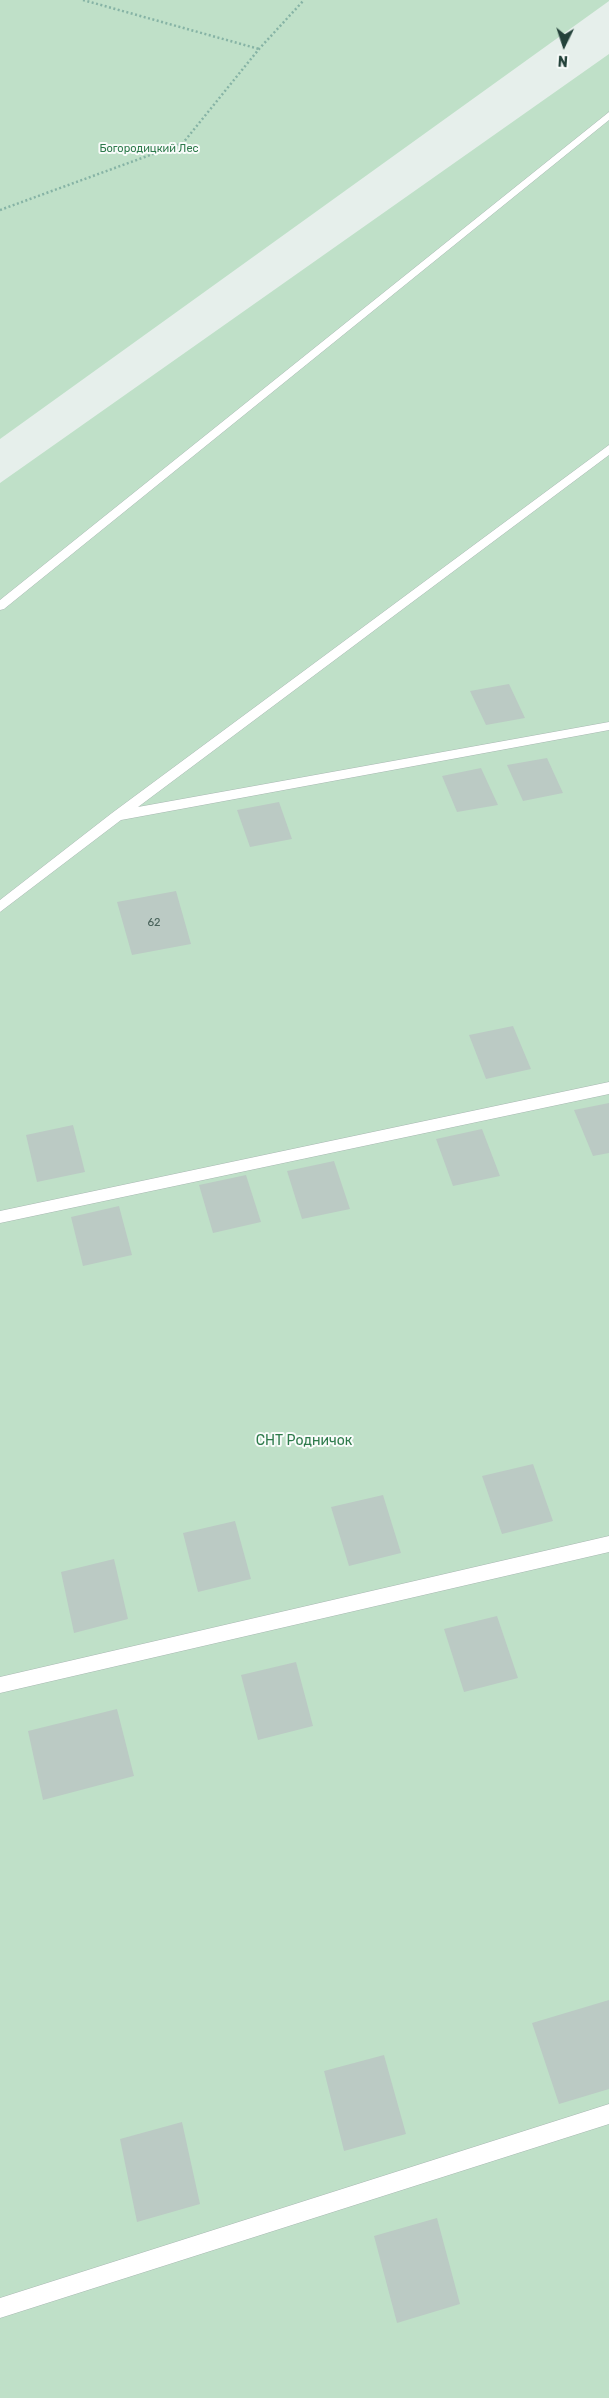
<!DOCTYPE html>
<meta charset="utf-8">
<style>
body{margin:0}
#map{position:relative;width:609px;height:2398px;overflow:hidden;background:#e6efeb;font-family:Rubik,sans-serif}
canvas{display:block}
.north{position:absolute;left:539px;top:20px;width:50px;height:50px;-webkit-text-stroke:4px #f7fbf9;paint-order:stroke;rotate:184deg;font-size:14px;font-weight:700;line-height:20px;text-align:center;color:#24423a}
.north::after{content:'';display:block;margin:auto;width:18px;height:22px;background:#24423a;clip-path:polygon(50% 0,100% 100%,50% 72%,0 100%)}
</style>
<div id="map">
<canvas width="609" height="2398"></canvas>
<div class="north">N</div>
</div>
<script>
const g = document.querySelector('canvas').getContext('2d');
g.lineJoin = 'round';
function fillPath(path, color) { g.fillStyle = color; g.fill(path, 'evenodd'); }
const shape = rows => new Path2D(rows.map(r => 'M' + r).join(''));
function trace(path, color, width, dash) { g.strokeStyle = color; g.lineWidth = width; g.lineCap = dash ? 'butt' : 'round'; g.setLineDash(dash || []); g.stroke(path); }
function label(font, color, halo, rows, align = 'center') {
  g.font = font + ' Rubik,sans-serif'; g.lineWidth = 4; g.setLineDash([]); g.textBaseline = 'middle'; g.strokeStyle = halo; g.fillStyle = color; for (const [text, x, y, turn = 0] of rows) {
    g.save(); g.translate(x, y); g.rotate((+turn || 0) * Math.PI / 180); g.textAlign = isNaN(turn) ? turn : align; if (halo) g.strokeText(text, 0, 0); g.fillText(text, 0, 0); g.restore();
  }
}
fillPath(shape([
 [0,0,609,0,609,1,0,439],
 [609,54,609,2398,0,2398,0,483]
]), '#bfe0c8');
fillPath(shape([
 [509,684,525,718,486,725,470,691],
 [547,758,563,793,523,801,507,765],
 [481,768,498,805,457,812,442,776],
 [279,802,292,839,250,847,237,810],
 [176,891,191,944,132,955,117,902],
 [513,1026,531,1069,486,1079,469,1035],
 [609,1103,609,1153,593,1156,574,1110],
 [73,1125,85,1172,37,1182,26,1135],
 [482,1129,500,1176,453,1186,436,1139],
 [334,1161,350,1209,302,1219,287,1171],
 [246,1175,261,1222,213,1233,199,1185],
 [119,1206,132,1255,83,1266,71,1217],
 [533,1464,553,1521,502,1534,482,1476],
 [383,1495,401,1553,349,1566,331,1507],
 [235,1521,251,1579,198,1592,183,1533],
 [114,1559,128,1619,74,1633,61,1572],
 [497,1616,518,1678,464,1692,444,1629],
 [296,1662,313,1726,258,1740,241,1675],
 [117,1709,134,1776,43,1800,28,1731],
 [609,2000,609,2089,559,2104,532,2023],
 [384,2055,406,2134,344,2151,324,2071],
 [182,2122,200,2204,137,2222,120,2139],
 [437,2218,460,2304,397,2323,374,2236]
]), '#bbcac4');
const minor = shape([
 [609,112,609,120,4,609,0,610,0,600,609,112],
 [609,445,609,455,138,807,609,722,609,730,121,820,0,912,0,900,112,813,609,445],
 [609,1082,609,1094,0,1223,0,1211,609,1082],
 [609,1536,609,1552,0,1693,0,1677,609,1536],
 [609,2104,609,2124,0,2318,0,2298,609,2104]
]);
trace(minor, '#a8b8b2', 1);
trace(shape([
 [83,0,259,49],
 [0,210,183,143,259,49,304,0]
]), '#86b3a5', 2.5, [2, 2.5]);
fillPath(minor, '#fff');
label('11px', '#2d7a4b', '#f7fbf9', [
 ["Богородицкий Лес",149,149]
]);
label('11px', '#4a645c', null, [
 ["62",154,923]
]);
label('14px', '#2d7a4b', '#f7fbf9', [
 ["СНТ Родничок",304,1441]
]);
</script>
